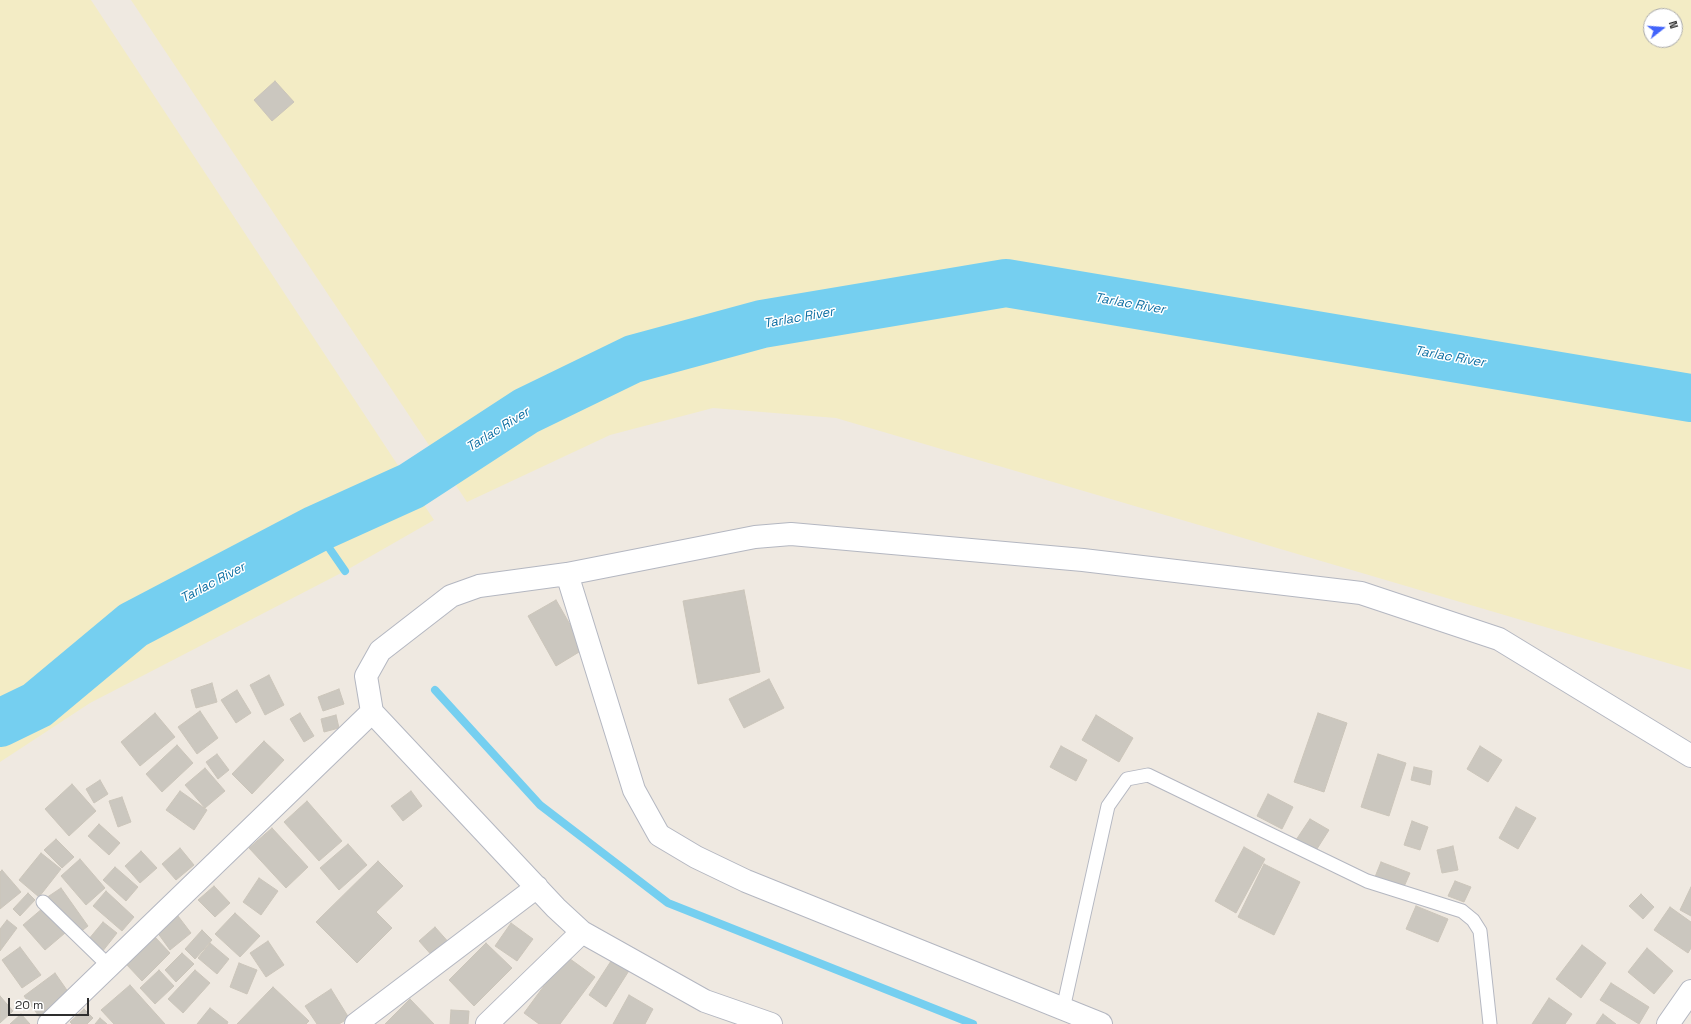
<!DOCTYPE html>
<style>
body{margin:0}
#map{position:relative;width:1691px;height:1024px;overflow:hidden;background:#efe9e1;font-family:"Space Grotesk",sans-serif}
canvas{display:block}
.north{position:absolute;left:1643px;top:8px;width:40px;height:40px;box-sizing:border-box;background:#fff;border:1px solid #ababab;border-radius:50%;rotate:73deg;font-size:11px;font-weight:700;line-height:16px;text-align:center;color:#2e2e2e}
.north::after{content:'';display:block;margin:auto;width:14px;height:18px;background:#4264fb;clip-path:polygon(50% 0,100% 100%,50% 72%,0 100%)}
.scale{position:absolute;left:8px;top:998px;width:81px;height:18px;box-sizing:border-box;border:2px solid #2e2e2e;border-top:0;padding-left:5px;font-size:12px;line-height:14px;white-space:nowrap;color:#2e2e2e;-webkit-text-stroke:3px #fff;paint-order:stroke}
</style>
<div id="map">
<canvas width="1691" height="1024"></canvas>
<div class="north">N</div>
<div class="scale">20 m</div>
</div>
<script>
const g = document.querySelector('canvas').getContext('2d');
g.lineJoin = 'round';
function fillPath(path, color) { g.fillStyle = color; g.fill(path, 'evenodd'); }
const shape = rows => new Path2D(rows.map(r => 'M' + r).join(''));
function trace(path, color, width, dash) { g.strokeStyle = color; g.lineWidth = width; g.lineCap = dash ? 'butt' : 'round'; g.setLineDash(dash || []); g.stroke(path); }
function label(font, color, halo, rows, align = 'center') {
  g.font = font + ' "Space Grotesk",sans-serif'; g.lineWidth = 3; g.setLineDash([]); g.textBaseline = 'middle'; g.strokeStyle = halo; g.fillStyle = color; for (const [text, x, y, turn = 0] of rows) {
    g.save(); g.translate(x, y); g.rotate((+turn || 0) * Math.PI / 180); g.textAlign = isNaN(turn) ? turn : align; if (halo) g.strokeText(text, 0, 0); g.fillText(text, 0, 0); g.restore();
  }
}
fillPath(shape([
 [0,0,91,0,434,520,345,571,90,703,0,762],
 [131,0,1691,0,1691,670,836,418,713,408,610,435,467,502],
 [1651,16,1675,16,1675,40,1651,40]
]), '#f3ecc5');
trace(shape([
 [316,529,345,571],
 [435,690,540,805,668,903,973,1024]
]), '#75cff0', 8);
trace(shape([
 [0,723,37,705,133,625,316,529,411,486,526,411,633,359,762,324,1006,283,1691,398]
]), '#75cff0', 48);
const building = shape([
 [275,81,294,102,272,121,254,100,275,81],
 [744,590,760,672,698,684,683,601,744,590],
 [556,600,584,649,556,666,528,616,556,600],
 [269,675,284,705,265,715,250,685,269,675],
 [769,679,784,708,744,728,729,699,769,679],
 [212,683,217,702,196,708,191,690,212,683],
 [339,689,344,704,323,711,318,697,339,689],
 [237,690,251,713,236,723,221,700,237,690],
 [200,711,218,738,197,754,178,727,200,711],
 [155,713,175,737,140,766,121,742,155,713],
 [300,713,314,736,304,742,290,719,300,713],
 [1318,713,1347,723,1324,792,1294,782,1318,713],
 [336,715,339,728,324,732,321,719,336,715],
 [1096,715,1133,738,1119,762,1082,740,1096,715],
 [264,741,284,760,252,794,232,774,264,741],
 [177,745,193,763,162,792,146,774,177,745],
 [1061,746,1087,760,1076,781,1050,767,1061,746],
 [1480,746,1502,760,1488,782,1467,769,1480,746],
 [217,754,229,770,218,779,206,762,217,754],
 [1378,754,1406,763,1389,816,1361,807,1378,754],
 [1414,767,1432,771,1430,785,1411,780,1414,767],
 [205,768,225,791,205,808,185,785,205,768],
 [100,780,108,794,94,803,86,789,100,780],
 [72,784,96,811,69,836,45,809,72,784],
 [180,791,207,810,194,830,166,810,180,791],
 [411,791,422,806,403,821,391,806,411,791],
 [1268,794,1293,807,1282,829,1257,816,1268,794],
 [122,797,131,822,118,827,109,801,122,797],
 [307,801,342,841,319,861,284,822,307,801],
 [1516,807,1536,818,1518,849,1499,838,1516,807],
 [1310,819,1329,830,1315,852,1296,840,1310,819],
 [1412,821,1428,827,1420,850,1404,845,1412,821],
 [99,824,120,843,109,855,88,836,99,824],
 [272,828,308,867,286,888,249,848,272,828],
 [56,839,74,857,62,868,44,850,56,839],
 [348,844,367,865,339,890,320,868,348,844],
 [1453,846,1458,870,1442,873,1437,850,1453,846],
 [1244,847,1265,859,1236,913,1215,901,1244,847],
 [180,848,194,865,176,880,162,864,180,848],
 [141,851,157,868,140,883,125,866,141,851],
 [41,853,61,869,39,897,19,880,41,853],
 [80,859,105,888,86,905,61,876,80,859],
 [378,861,403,886,376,912,392,928,357,963,316,922,378,861],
 [1381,862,1410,873,1403,889,1375,877,1381,862],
 [1264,864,1300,882,1274,935,1238,917,1264,864],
 [115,867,138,887,126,901,103,880,115,867],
 [2,870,21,892,0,909,0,872,2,870],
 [259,878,278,891,261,915,243,902,259,878],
 [1455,881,1471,887,1464,902,1448,896,1455,881],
 [214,886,230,903,215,917,198,900,214,886],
 [1691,887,1691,916,1680,910,1691,887],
 [61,888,88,926,74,937,46,898,61,888],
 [106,891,134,917,122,931,93,906,106,891],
 [28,893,35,900,20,916,13,909,28,893],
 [1641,894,1654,907,1643,919,1629,906,1641,894],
 [1416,906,1448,919,1438,942,1406,929,1416,906],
 [1670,907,1691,922,1691,948,1688,953,1654,930,1670,907],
 [43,908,65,933,45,950,23,925,43,908],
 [235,913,260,936,240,957,215,934,235,913],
 [178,916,191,933,170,950,157,932,178,916],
 [7,920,17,928,0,951,0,929,7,920],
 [103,922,117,933,102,952,88,940,103,922],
 [511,923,533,939,517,961,495,946,511,923],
 [435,927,451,945,435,959,419,941,435,927],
 [202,930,212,940,195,959,185,949,202,930],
 [155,937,170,953,142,981,127,965,155,937],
 [268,941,284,965,266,977,250,953,268,941],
 [210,943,229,959,217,974,198,958,210,943],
 [486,943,512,968,474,1006,449,980,486,943],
 [1582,945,1606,963,1581,998,1556,979,1582,945],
 [20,947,41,975,22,988,2,960,20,947],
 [1647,948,1673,971,1654,994,1628,972,1647,948],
 [182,953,194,964,176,982,165,970,182,953],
 [566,956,595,977,560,1024,539,1024,524,1013,566,956],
 [613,958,630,969,606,1007,589,995,613,958],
 [239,963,257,970,247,994,230,987,239,963],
 [159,970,174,986,155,1004,140,988,159,970],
 [195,970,210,983,183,1013,168,999,195,970],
 [55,973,71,996,41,1019,24,996,55,973],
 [1611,983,1649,1007,1639,1024,1600,1000,1611,983],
 [130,985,165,1024,114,1024,101,1010,130,985],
 [273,987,309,1021,306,1024,237,1024,273,987],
 [331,989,349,1018,339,1024,317,1024,305,1006,331,989],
 [629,995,653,1009,645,1024,613,1024,629,995],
 [0,996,13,1011,0,1023,0,996],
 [1549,998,1572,1014,1565,1024,1532,1024,1549,998],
 [410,999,434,1024,385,1024,410,999],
 [210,1008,228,1022,227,1024,197,1024,210,1008],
 [84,1009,93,1018,87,1024,72,1024,70,1022,84,1009],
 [451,1010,469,1011,468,1024,450,1024,451,1010],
 [21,1014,30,1024,10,1024,21,1014],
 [1603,1014,1616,1024,1596,1024,1603,1014],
 [100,1018,107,1024,95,1024,100,1018]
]);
fillPath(building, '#cbc7bf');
trace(building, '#cbc5ba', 1);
const service = shape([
 [43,902,109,966],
 [1063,1009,1108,806,1127,779,1148,775,1367,881,1462,911,1473,920,1480,931,1490,1024]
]);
const minor = shape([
 [567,574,634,790,659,835,696,857,746,881,1101,1024],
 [49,1024,372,712],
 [356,1024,537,887],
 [487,1024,582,932],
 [771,1024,705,1001,582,932,556,908,372,712,366,676,380,651,451,596,479,586,567,574,755,537,791,534,1083,560,1361,593,1499,639,1691,756],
 [1668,1024,1691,991]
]);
trace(service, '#b4b7c1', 15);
trace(minor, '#b4b7c1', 24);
trace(service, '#fff', 13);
trace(minor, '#fff', 22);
label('italic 13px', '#0d6fa3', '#fff', [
 ["Tarlac River",1130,304,10],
 ["Tarlac River",799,318,-10],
 ["Tarlac River",1450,357,10],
 ["Tarlac River",498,430,-32],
 ["Tarlac River",213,583,-28]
]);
</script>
